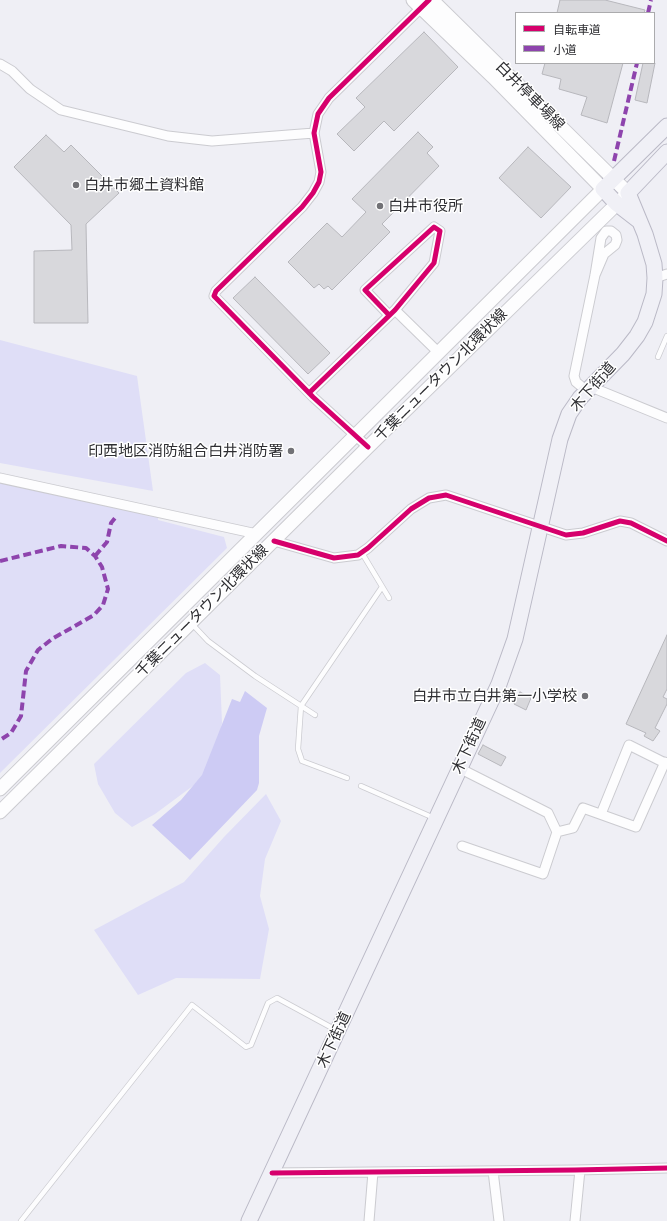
<!DOCTYPE html>
<meta charset="utf-8">
<style>
body{margin:0}
#map{position:relative;width:667px;height:1221px;overflow:hidden;background:#efeff5;font-family:Mulish,"Noto Sans JP",sans-serif}
canvas{display:block}
.legend{position:absolute;left:515px;top:12px;width:140px;height:52px;box-sizing:border-box;background:#fff;border:1px solid #ababad;margin:0;padding:5px 7px;list-style:none;font-size:12px;color:#2e2e32}
.legend li{display:flex;align-items:center;gap:8px;height:20px}
.legend b{width:20px;border:1px solid #ababad}
</style>
<div id="map">
<canvas width="667" height="1221"></canvas>
<ul class="legend">
<li><b style="height:5px;background:#d6006c"></b>自転車道</li>
<li><b style="height:5px;background:#8e44ad"></b>小道</li>
</ul>
</div>
<script>
const g = document.querySelector('canvas').getContext('2d');
g.lineJoin = 'round';
function fillPath(path, color) { g.fillStyle = color; g.fill(path, 'evenodd'); }
const shape = rows => new Path2D(rows.map(r => 'M' + r).join(''));
function trace(path, color, width, dash) { g.strokeStyle = color; g.lineWidth = width; g.lineCap = dash ? 'butt' : 'round'; g.setLineDash(dash || []); g.stroke(path); }
function label(font, color, halo, rows, align = 'center') {
  g.font = font + ' Mulish,"Noto Sans JP",sans-serif'; g.lineWidth = 3; g.setLineDash([]); g.textBaseline = 'middle'; g.strokeStyle = halo; g.fillStyle = color; for (const [text, x, y, turn = 0] of rows) {
    g.save(); g.translate(x, y); g.rotate((+turn || 0) * Math.PI / 180); g.textAlign = isNaN(turn) ? turn : align; if (halo) g.strokeText(text, 0, 0); g.fillText(text, 0, 0); g.restore();
  }
}
fillPath(shape([
 [0,340,137,376,153,491,0,463],
 [0,483,158,516,158,520,224,537,227,548,0,773],
 [205,663,220,675,222,723,213,771,155,814,132,827,115,813,98,784,94,764,186,673],
 [266,794,281,821,265,859,260,896,269,929,260,979,176,978,138,995,94,930,184,882,224,837]
]), '#dfdef7');
fillPath(shape([
 [245,691,267,708,259,736,259,783,257,790,190,860,152,825,181,800,202,775,232,699,240,702]
]), '#cdcbf4');
const building = shape([
 [560,0,605,0,645,10,644,13,557,13,560,0],
 [424,32,458,67,394,131,384,121,354,151,337,134,365,107,356,98,424,32],
 [545,63,623,63,607,123,581,115,587,97,559,89,561,79,542,74,545,63],
 [643,63,655,63,647,103,635,100,643,63],
 [418,132,433,147,427,153,439,166,382,224,390,232,332,290,328,286,324,289,319,284,314,288,288,262,327,223,342,237,366,212,352,199,418,132],
 [46,135,64,152,71,145,119,193,86,224,88,323,34,323,34,251,72,250,71,225,14,167,46,135],
 [528,147,571,187,541,218,499,178,528,147],
 [255,277,330,353,308,374,233,298,255,277],
 [667,635,667,689,663,697,667,699,667,704,655,728,660,731,653,741,644,736,646,733,626,724,667,635],
 [520,692,531,698,526,710,514,704,520,692],
 [483,745,506,757,501,766,478,754,483,745]
]);
fillPath(building, '#d8d8dc');
trace(building, '#b7b7bc', 1);
const lane = shape([
 [658,357,667,336],
 [362,553,389,598],
 [192,624,208,641,255,676,315,715],
 [347,778,302,761,298,749,301,706,382,587],
 [361,786,434,818],
 [21,1221,192,1005,246,1047,251,1045,268,1003,277,998,336,1030]
]);
const street = shape([
 [0,64,12,71,30,89,61,110,168,136,212,141,314,133],
 [655,278,667,274],
 [395,310,439,353],
 [591,387,667,418],
 [587,391,576,382,574,376,595,275,601,238,606,231,611,231,616,235,617,240,615,245,604,254,595,275],
 [309,393,395,310,434,263,440,231,434,227,365,290,389,315],
 [368,447,313,397,214,296,216,291,302,207,313,193,319,182,321,172,314,133,318,114,329,98,429,0],
 [0,478,257,534],
 [274,541,334,558,358,555,368,548,411,509,429,498,446,495,566,535,583,533,620,521,631,523,667,541],
 [459,768,548,813,557,832,573,828,583,808,636,827,665,762],
 [601,814,629,745,667,764],
 [462,846,543,874,557,832],
 [493,1171,499,1221],
 [272,1173,575,1170,667,1168],
 [369,1221,373,1172],
 [575,1221,580,1170]
]);
const secondary = shape([
 [0,789,603,189,493,77,413,0],
 [0,812,368,447,628,193,432,0]
]);
const primary = shape([
 [638,220,616,203,603,189,667,126],
 [249,1221,499,684,515,639,560,439,569,414,580,398,623,354,637,336,645,322,654,294,655,278,654,264,645,234,628,193,667,152]
]);
trace(lane, '#cbcbd0', 6);
trace(street, '#cbcbd0', 11);
trace(secondary, '#cbcbd0', 15);
trace(primary, '#bab9c6', 17);
trace(lane, '#fdfdfe', 4.5);
trace(street, '#fdfdfe', 9);
trace(secondary, '#fdfdfe', 13);
trace(primary, '#f0f0f6', 15);
trace(shape([
 [648,13,651,0],
 [614,161,637,63],
 [95,556,107,542,111,523,115,518],
 [0,561,61,546,86,548,95,556,102,567,108,589,103,605,94,615,52,639,38,650,26,671,21,716,11,733,0,740]
]), '#8e44ad', 4, [8, 4]);
trace(shape([
 [309,393,395,310,434,263,440,231,434,227,365,290,389,315],
 [368,447,313,397,214,296,216,291,302,207,313,193,319,182,321,172,314,133,318,114,329,98,429,0],
 [274,541,334,558,358,555,368,548,411,509,429,498,446,495,566,535,583,533,620,521,631,523,667,541],
 [272,1173,575,1170,667,1168]
]), '#d6006c', 5);
for (const [x, y, r, color] of [
 [76,185,4,"#727276"],
 [380,206,4,"#727276"],
 [291,451,4,"#727276"],
 [585,696,4,"#727276"]
]) { const dot = new Path2D(); dot.arc(x, y, r, 0, 2 * Math.PI); g.fillStyle = color; g.fill(dot); trace(dot, '#fff', 1.5); }
label('15px', '#2e2e32', '#fff', [
 ["白井停車場線",530,96,45],
 ["千葉ニュータウン北環状線",441,375,-45],
 ["木下街道",593,387,-49],
 ["千葉ニュータウン北環状線",202,611,-45],
 ["木下街道",469,746,-65],
 ["木下街道",334,1040,-65]
]);
label('15px', '#2e2e32', '#fff', [
 ["白井市郷土資料館",84,185],
 ["白井市役所",388,206],
 ["印西地区消防組合白井消防署",283,451,"right"],
 ["白井市立白井第一小学校",577,696,"right"]
], 'left');
</script>
